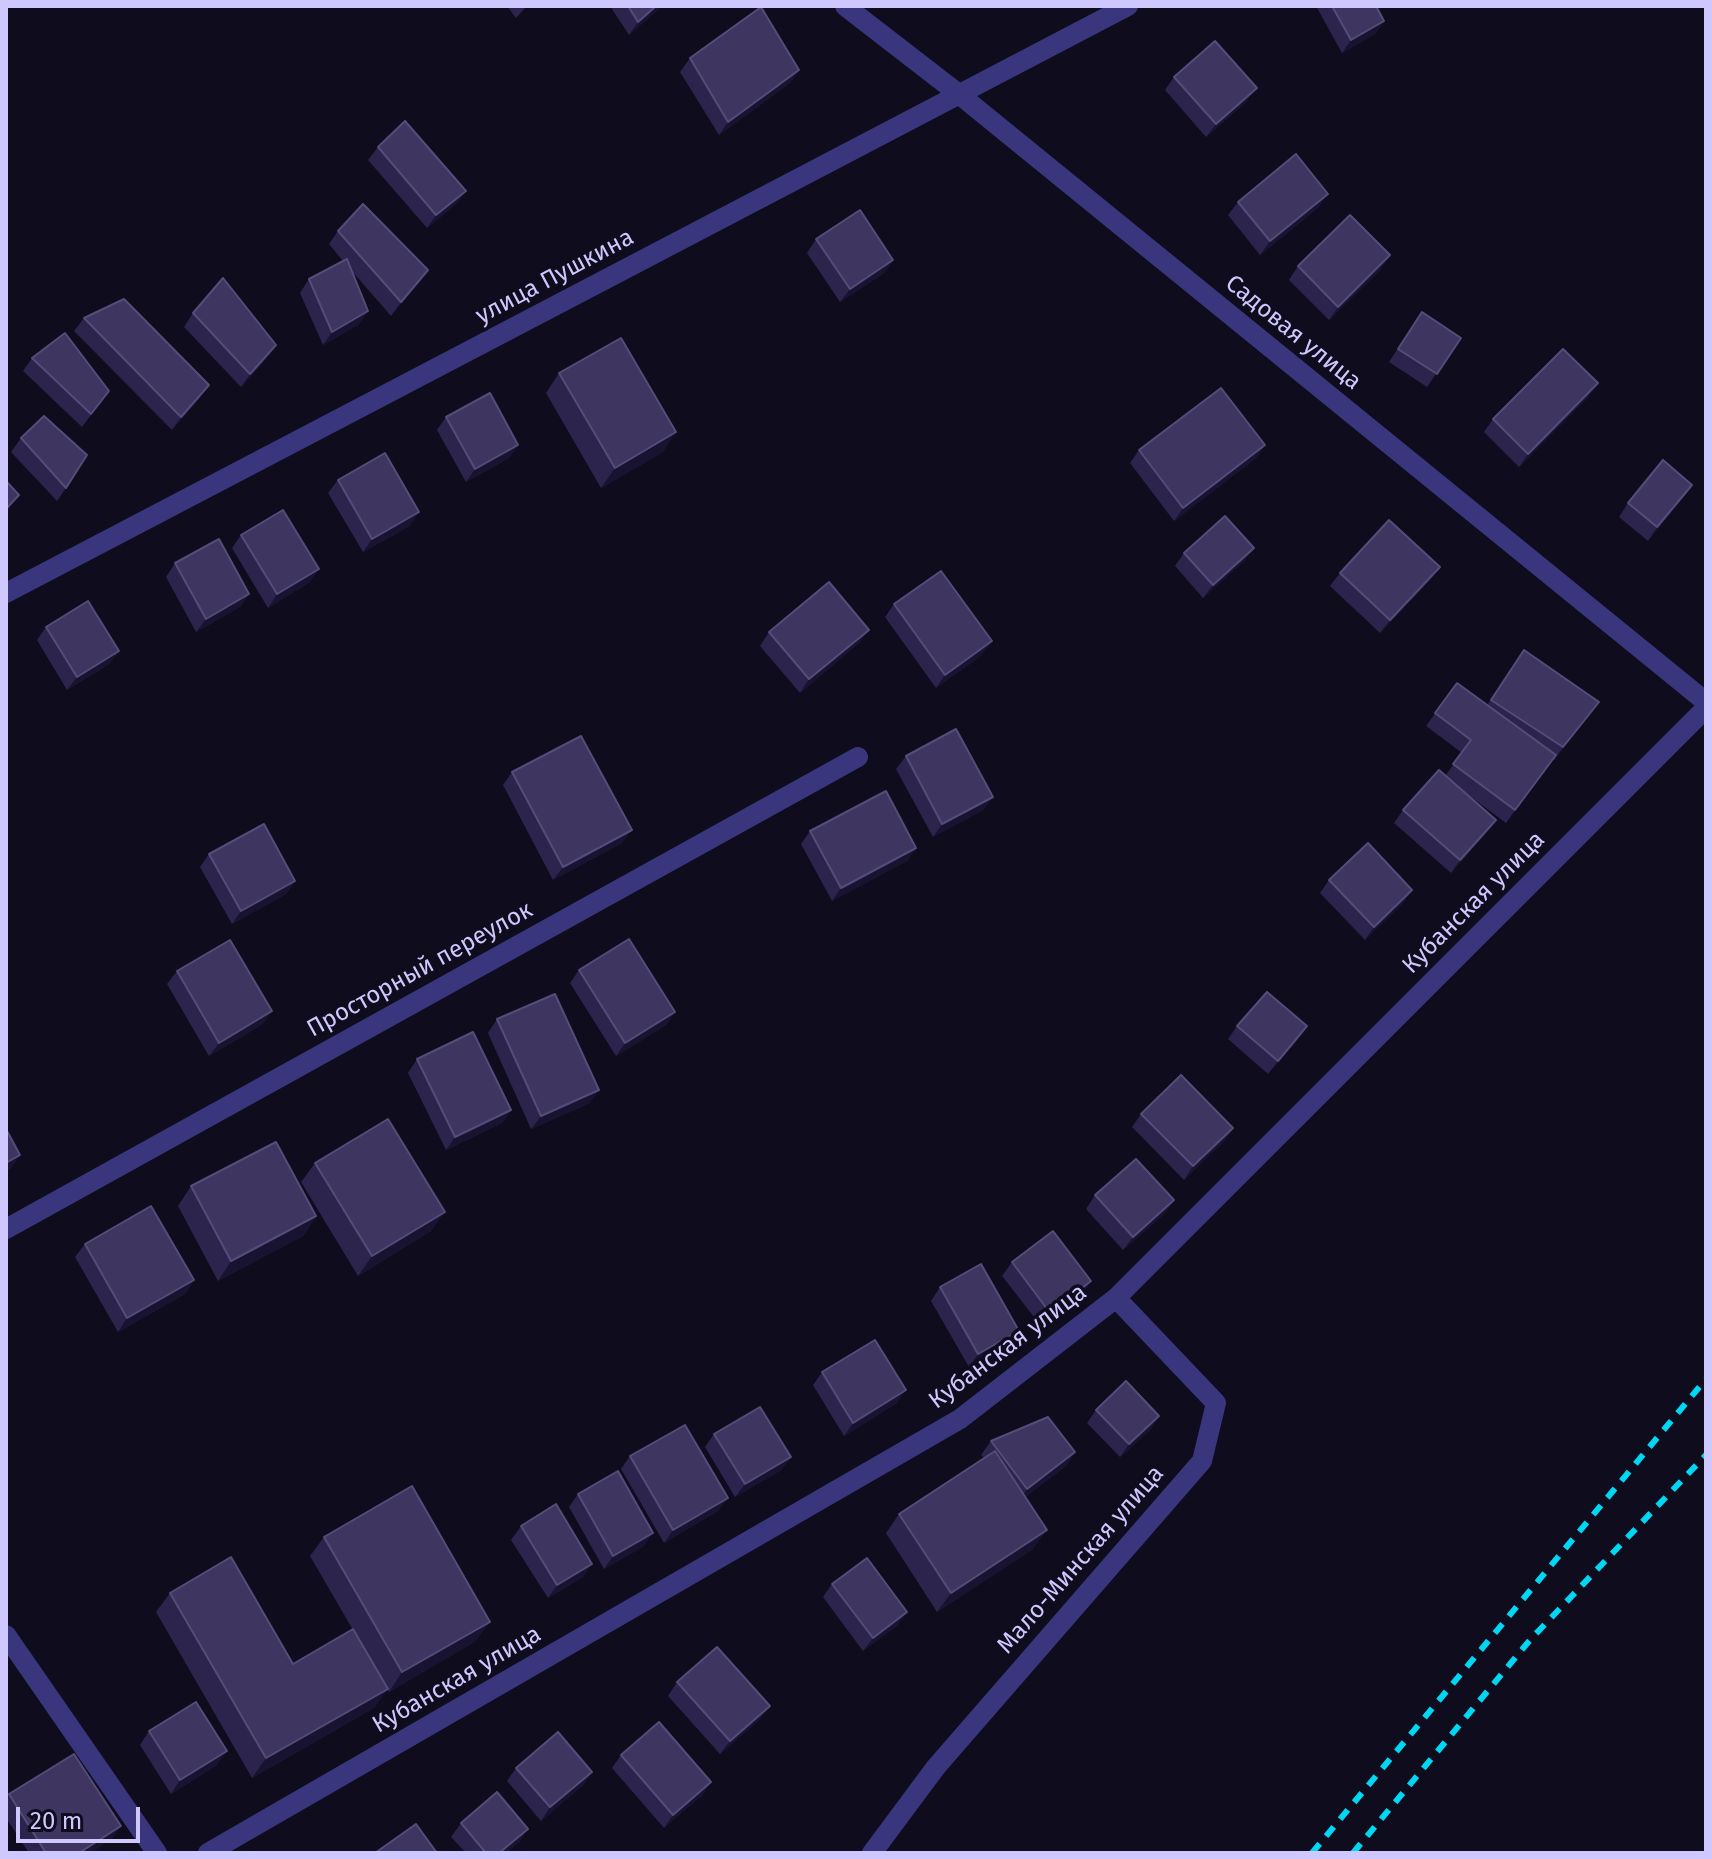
<!DOCTYPE html>
<meta charset="utf-8">
<style>
body{margin:0}
#map{position:relative;width:1712px;height:1859px;overflow:hidden;background:#0f0c1e;font-family:"Fira Sans",sans-serif}
canvas{display:block}
.frame{position:absolute;inset:0;border:8px solid #cfc8ff;pointer-events:none}
.scale{position:absolute;left:16px;top:1807px;width:124px;height:36px;box-sizing:border-box;border:4px solid #cfc8ff;border-top:0;padding-left:10px;font-size:24px;line-height:28px;white-space:nowrap;color:#cfc8ff;-webkit-text-stroke:6px #0f0c1e;paint-order:stroke}
</style>
<div id="map">
<canvas width="1712" height="1859"></canvas>
<div class="frame"></div>
<div class="scale">20 m</div>
</div>
<script>
const g = document.querySelector('canvas').getContext('2d');
g.lineJoin = 'round';
const shape = rows => new Path2D(rows.map(r => 'M' + r).join(''));
function trace(path, color, width, dash) { g.strokeStyle = color; g.lineWidth = width; g.lineCap = dash ? 'butt' : 'round'; g.setLineDash(dash || []); g.stroke(path); }
function fillPath(path, color) { g.fillStyle = color; g.fill(path, 'evenodd'); }
function label(font, color, halo, rows, align = 'center') {
  g.font = font + ' "Fira Sans",sans-serif'; g.lineWidth = 7; g.setLineDash([]); g.textBaseline = 'middle'; g.strokeStyle = halo; g.fillStyle = color; for (const [text, x, y, turn = 0] of rows) {
    g.save(); g.translate(x, y); g.rotate((+turn || 0) * Math.PI / 180); g.textAlign = isNaN(turn) ? turn : align; if (halo) g.strokeText(text, 0, 0); g.fillText(text, 0, 0); g.restore();
  }
}
trace(shape([
 [845,6,960,95,1706,702],
 [6,593,1128,6],
 [6,1229,858,757],
 [6,1635,157,1853],
 [208,1853,960,1419,1116,1298,1706,708],
 [872,1853,936,1767,1202,1461,1216,1403,1116,1298]
]), '#3a367d', 20);
trace(shape([
 [1312,1853,1706,1379],
 [1353,1853,1530,1640,1706,1455]
]), '#00d7f3', 6, [12, 10]);
fillPath(shape([
 [507,6,527,6,516,18],
 [610,6,662,6,629,35],
 [1316,6,1376,6,1384,21,1375,34,1342,53],
 [690,58,799,70,790,83,719,135,680,72],
 [1174,77,1247,101,1206,137,1165,90],
 [378,147,466,191,456,204,427,228,368,160],
 [1238,202,1319,207,1260,255,1228,215],
 [338,231,428,270,419,283,391,316,351,270,368,311,358,325,323,345,300,293,309,279,343,261,329,244],
 [816,239,893,260,884,273,840,302,807,253],
 [1298,266,1381,269,1329,320,1289,280],
 [1422,312,1461,338,1427,387,1389,362],
 [193,313,267,358,241,387,184,327],
 [84,318,200,398,172,430,74,331],
 [32,358,109,391,82,427,23,371],
 [559,373,663,452,601,488,546,393],
 [1589,396,1519,467,1484,432,1493,419],
 [446,417,518,445,509,458,466,482,437,430],
 [21,438,66,488,57,501,11,452],
 [1265,445,1256,458,1174,521,1130,463,1139,450],
 [338,480,410,526,363,552,328,493],
 [1692,485,1648,541,1619,517,1628,503],
 [241,535,310,582,268,608,232,548],
 [1254,548,1244,561,1203,598,1175,566,1184,553],
 [175,563,249,594,240,607,196,632,166,577],
 [1340,573,1430,580,1380,633,1330,586],
 [894,604,982,655,936,688,885,617],
 [46,627,119,651,109,664,67,690,37,640],
 [869,630,859,643,800,693,760,646,769,632],
 [1524,650,1599,702,1554,760,1552,759,1506,823,1467,794,1486,833,1451,873,1394,823,1403,810,1445,776,1462,753,1426,726,1457,683,1487,705],
 [906,756,993,797,983,810,933,837,896,769],
 [512,772,622,843,553,880,503,785],
 [810,831,916,848,907,861,832,901,801,844],
 [209,854,295,881,286,894,232,924,200,867],
 [1329,880,1412,890,1403,903,1365,940,1320,893],
 [579,970,675,1012,666,1025,616,1056,570,983],
 [177,971,263,1024,209,1056,167,984],
 [497,1019,590,1103,531,1129,488,1033],
 [1237,1026,1298,1039,1268,1074,1228,1039],
 [417,1059,511,1110,502,1123,446,1150,408,1073],
 [1141,1114,1233,1128,1224,1141,1184,1180,1132,1127],
 [315,1163,431,1231,358,1276,301,1182],
 [191,1186,316,1216,303,1236,218,1281,178,1206],
 [1095,1195,1174,1200,1164,1214,1123,1250,1086,1209],
 [85,1244,194,1280,185,1294,118,1332,75,1257],
 [1012,1262,1091,1281,1082,1294,1041,1326,1002,1276],
 [940,1287,1010,1344,969,1367,931,1301],
 [822,1372,897,1403,844,1436,813,1385],
 [1096,1410,1159,1416,1150,1430,1120,1457,1087,1423],
 [714,1434,791,1457,781,1470,735,1497,705,1447],
 [991,1441,1075,1452,1066,1466,1025,1497,1033,1549,937,1612,886,1533,899,1514,984,1458,981,1455],
 [630,1456,728,1498,718,1511,664,1543,621,1469],
 [578,1494,644,1546,604,1569,569,1507],
 [521,1526,583,1577,548,1598,511,1540],
 [324,1537,476,1641,389,1692,387,1689,374,1708,252,1778,156,1612,170,1593,293,1664,353,1630,310,1556],
 [832,1584,898,1625,863,1651,823,1597],
 [677,1682,770,1706,760,1719,720,1754,668,1696],
 [149,1731,217,1765,171,1794,140,1745],
 [621,1755,711,1782,702,1795,664,1828,612,1768],
 [516,1768,592,1772,583,1785,541,1821,507,1781],
 [9,1794,121,1826,111,1839,90,1853,29,1853,6,1818,6,1798],
 [461,1823,528,1829,519,1842,506,1853,466,1853,451,1837]
]), '#2c244c');
fillPath(shape([
 [656,6,662,6,629,35,638,22],
 [1384,21,1375,34,1342,53,1351,40],
 [799,70,790,83,719,135,728,122],
 [1257,88,1247,101,1206,137,1216,124],
 [466,191,456,204,427,228,436,215],
 [1328,194,1319,207,1260,255,1270,241],
 [1390,255,1381,269,1329,320,1338,307],
 [893,260,884,273,840,302,850,289],
 [428,270,419,283,391,316,401,302],
 [368,311,358,325,323,345,332,332],
 [276,345,267,358,241,387,250,374],
 [1598,383,1589,396,1519,467,1528,454],
 [209,385,200,398,172,430,181,417],
 [676,432,663,452,601,488,615,468],
 [518,445,509,458,466,482,475,469],
 [1265,445,1256,458,1174,521,1183,508],
 [1692,485,1683,498,1648,541,1657,527],
 [419,512,410,526,363,552,372,539],
 [1254,548,1244,561,1203,598,1213,585],
 [1440,567,1430,580,1380,633,1390,620],
 [319,569,310,582,268,608,277,594],
 [249,594,240,607,196,632,206,619],
 [869,630,859,643,800,693,809,679],
 [992,641,982,655,936,688,945,675],
 [119,651,109,664,67,690,77,677],
 [1599,702,1590,715,1554,760,1563,747],
 [993,797,983,810,933,837,942,824],
 [1496,820,1486,833,1451,873,1460,860],
 [632,830,622,843,553,880,563,867],
 [916,848,907,861,832,901,841,888],
 [295,881,286,894,232,924,241,911],
 [1412,890,1403,903,1365,940,1374,927],
 [272,1011,263,1024,209,1056,219,1043],
 [675,1012,666,1025,616,1056,625,1043],
 [1307,1026,1298,1039,1268,1074,1278,1061],
 [599,1090,590,1103,531,1129,541,1116],
 [511,1110,502,1123,446,1150,455,1137],
 [1233,1128,1224,1141,1184,1180,1193,1166],
 [20,1155,11,1169,6,1171,6,1163],
 [1174,1200,1164,1214,1123,1250,1133,1237],
 [445,1212,431,1231,358,1276,372,1256],
 [316,1216,303,1236,218,1281,231,1261],
 [194,1280,185,1294,118,1332,127,1318],
 [1091,1281,1082,1294,1041,1326,1050,1313],
 [1019,1331,1010,1344,969,1367,978,1354],
 [906,1390,897,1403,844,1436,853,1423],
 [1159,1416,1150,1430,1120,1457,1129,1444],
 [1075,1452,1066,1466,1018,1502,1027,1489],
 [791,1457,781,1470,735,1497,745,1484],
 [728,1498,718,1511,664,1543,673,1530],
 [1047,1530,1033,1549,937,1612,951,1593],
 [653,1533,644,1546,604,1569,613,1556],
 [592,1564,583,1577,548,1598,557,1585],
 [907,1612,898,1625,863,1651,873,1638],
 [490,1622,476,1641,389,1692,402,1672],
 [388,1689,374,1708,252,1778,266,1758],
 [770,1706,760,1719,720,1754,730,1741],
 [227,1751,217,1765,171,1794,180,1780],
 [592,1772,583,1785,541,1821,550,1807],
 [711,1782,702,1795,664,1828,673,1815],
 [121,1826,111,1839,90,1853,79,1853],
 [528,1829,519,1842,506,1853,499,1853]
]), '#191332');
const building = shape([
 [628,6,656,6,638,22,628,6],
 [1332,6,1376,6,1384,21,1351,40,1332,6],
 [761,7,799,70,728,122,690,58,761,7],
 [1215,41,1257,88,1216,124,1174,77,1215,41],
 [405,121,466,191,436,215,378,147,405,121],
 [1296,154,1328,194,1270,241,1238,202,1296,154],
 [363,204,428,270,401,302,338,231,363,204],
 [860,210,893,260,850,289,816,239,860,210],
 [1350,215,1390,255,1338,307,1298,266,1350,215],
 [347,259,368,311,332,332,309,279,347,259],
 [223,278,276,345,250,374,193,313,223,278],
 [124,299,209,385,181,417,84,318,124,299],
 [1422,312,1461,338,1437,374,1398,349,1422,312],
 [65,333,109,391,91,414,32,358,65,333],
 [621,338,676,432,615,468,559,373,621,338],
 [1563,349,1598,383,1528,454,1493,419,1563,349],
 [1221,388,1265,445,1183,508,1139,450,1221,388],
 [490,393,518,445,475,469,446,417,490,393],
 [44,416,87,455,66,488,21,438,44,416],
 [385,453,419,512,372,539,338,480,385,453],
 [1663,460,1692,485,1657,527,1628,503,1663,460],
 [6,481,19,495,6,509,6,481],
 [283,510,319,569,277,594,241,535,283,510],
 [1225,516,1254,548,1213,585,1184,553,1225,516],
 [1389,520,1440,567,1390,620,1340,573,1389,520],
 [219,539,249,594,206,619,175,563,219,539],
 [941,571,992,641,945,675,894,604,941,571],
 [829,582,869,630,809,679,769,632,829,582],
 [88,601,119,651,77,677,46,627,88,601],
 [1524,650,1599,702,1563,747,1491,700,1524,650],
 [1457,683,1556,755,1515,810,1453,764,1471,740,1435,713,1457,683],
 [956,729,993,797,942,824,906,756,956,729],
 [581,736,632,830,563,867,512,772,581,736],
 [1439,770,1496,820,1460,860,1403,810,1439,770],
 [886,791,916,848,841,888,810,831,886,791],
 [264,824,295,881,241,911,209,854,264,824],
 [1368,843,1412,890,1374,927,1329,880,1368,843],
 [629,939,675,1012,625,1043,579,970,629,939],
 [230,940,272,1011,219,1043,177,971,230,940],
 [1267,992,1307,1026,1278,1061,1237,1026,1267,992],
 [555,994,599,1090,541,1116,497,1019,555,994],
 [473,1032,511,1110,455,1137,417,1059,473,1032],
 [1181,1075,1233,1128,1193,1166,1141,1114,1181,1075],
 [388,1119,445,1212,372,1256,315,1163,388,1119],
 [6,1129,20,1155,6,1163,6,1129],
 [276,1142,316,1216,231,1261,191,1186,276,1142],
 [1136,1159,1174,1200,1133,1237,1095,1195,1136,1159],
 [151,1206,194,1280,127,1318,85,1244,151,1206],
 [1053,1231,1091,1281,1050,1313,1012,1262,1053,1231],
 [981,1264,1019,1331,978,1354,940,1287,981,1264],
 [875,1340,906,1390,853,1423,822,1372,875,1340],
 [1126,1381,1159,1416,1129,1444,1096,1410,1126,1381],
 [760,1407,791,1457,745,1484,714,1434,760,1407],
 [1048,1417,1075,1452,1027,1489,991,1441,1048,1417],
 [685,1425,728,1498,673,1530,630,1456,685,1425],
 [995,1451,1047,1530,951,1593,899,1514,995,1451],
 [618,1471,653,1533,613,1556,578,1494,618,1471],
 [412,1486,490,1622,402,1672,324,1537,412,1486],
 [556,1504,592,1564,557,1585,521,1526,556,1504],
 [231,1557,293,1664,353,1629,388,1689,266,1758,170,1593,231,1557],
 [867,1558,907,1612,873,1638,832,1584,867,1558],
 [717,1647,770,1706,730,1741,677,1682,717,1647],
 [196,1702,227,1751,180,1780,149,1731,196,1702],
 [659,1722,711,1782,673,1815,621,1755,659,1722],
 [558,1732,592,1772,550,1807,516,1768,558,1732],
 [74,1754,121,1826,79,1853,46,1853,9,1794,74,1754],
 [497,1792,528,1829,499,1853,486,1853,461,1823,497,1792],
 [416,1824,437,1853,375,1853,416,1824]
]);
fillPath(building, '#3e3660');
trace(building, '#544d79', 2);
label('24px', '#cfc8ff', '#0f0c1e', [
 ["улица Пушкина",555,277,-28],
 ["Садовая улица",1293,333,39],
 ["Кубанская улица",1474,903,-45],
 ["Просторный переулок",420,970,-29],
 ["Кубанская улица",1008,1347,-37],
 ["Мало-Минская улица",1081,1560,-49],
 ["Кубанская улица",457,1680,-30]
]);
</script>
